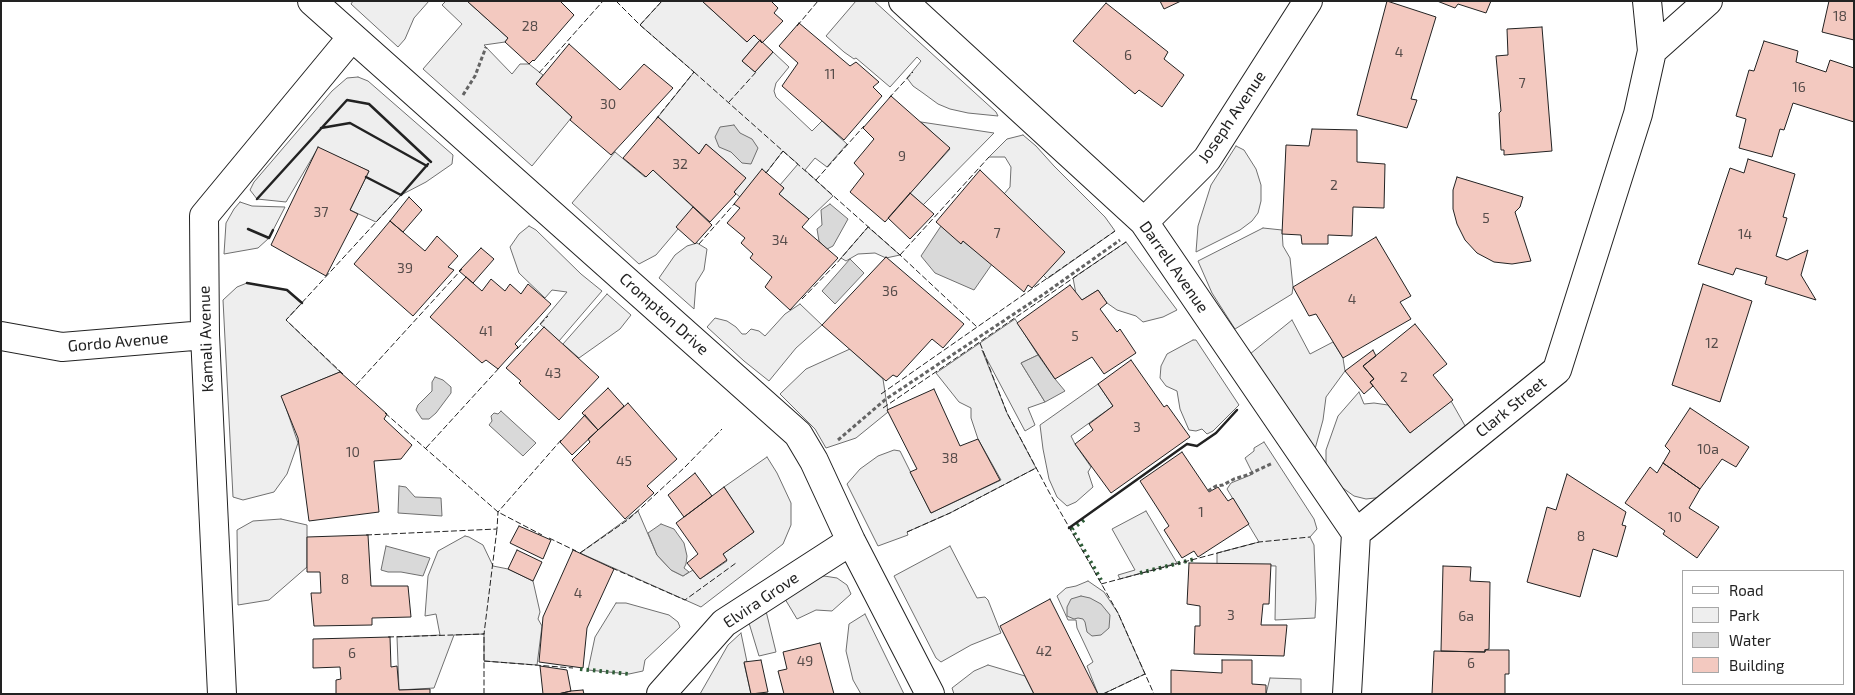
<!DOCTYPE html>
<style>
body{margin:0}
#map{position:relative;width:1855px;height:695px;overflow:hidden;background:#fff;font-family:"Exo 2",sans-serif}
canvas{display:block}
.frame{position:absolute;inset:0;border:2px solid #222;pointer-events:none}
.legend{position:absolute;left:1682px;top:570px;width:162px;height:115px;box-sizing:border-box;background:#fff;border:1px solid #a7a7a7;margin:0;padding:6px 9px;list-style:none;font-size:15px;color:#222}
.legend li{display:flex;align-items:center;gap:10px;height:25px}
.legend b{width:25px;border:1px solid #a7a7a7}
</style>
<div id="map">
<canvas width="1855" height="695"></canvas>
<div class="frame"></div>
<ul class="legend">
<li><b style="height:6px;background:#fff"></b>Road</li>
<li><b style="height:14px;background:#eee"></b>Park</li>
<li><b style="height:14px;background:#d9d9d9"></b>Water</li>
<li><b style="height:14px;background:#f3c9c0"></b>Building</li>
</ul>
</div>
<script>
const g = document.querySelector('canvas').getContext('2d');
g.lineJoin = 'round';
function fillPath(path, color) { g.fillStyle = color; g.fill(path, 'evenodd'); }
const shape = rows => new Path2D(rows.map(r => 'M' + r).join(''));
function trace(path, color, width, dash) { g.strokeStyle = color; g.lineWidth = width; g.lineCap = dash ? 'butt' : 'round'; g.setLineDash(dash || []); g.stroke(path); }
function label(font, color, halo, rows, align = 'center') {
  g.font = font + ' "Exo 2",sans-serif'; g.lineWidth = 4; g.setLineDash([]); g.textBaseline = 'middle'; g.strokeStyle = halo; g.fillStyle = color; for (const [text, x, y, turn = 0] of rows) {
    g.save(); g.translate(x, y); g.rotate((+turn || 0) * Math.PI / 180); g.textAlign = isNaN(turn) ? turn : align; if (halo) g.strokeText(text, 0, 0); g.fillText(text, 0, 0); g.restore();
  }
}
const green = shape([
 [353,1,429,1,414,18,405,39,398,47,351,4,353,1],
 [446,1,467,1,508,38,505,42,484,45,512,74,520,64,529,64,543,75,536,84,572,117,532,166,423,69,462,24,442,5,446,1],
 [662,1,702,1,747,42,754,35,760,40,742,61,755,72,773,52,789,67,776,83,774,91,776,97,812,131,822,121,847,144,827,167,815,158,805,170,833,196,809,219,779,194,784,188,780,185,798,164,783,151,766,173,762,170,740,197,734,192,745,178,706,144,699,154,658,117,694,72,640,25,662,1],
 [856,1,874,1,996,112,998,116,968,113,950,109,938,104,923,93,913,86,907,78,921,61,917,57,890,87,856,58,854,59,844,52,826,36,856,1],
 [358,77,368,81,453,155,452,164,426,182,401,195,376,222,350,210,369,171,318,148,286,202,257,199,250,190,254,182,332,91,347,78,358,77],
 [921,122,994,133,923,205,910,193,950,149,921,122],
 [1023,135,1036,146,1054,166,1105,217,1115,231,1047,279,1043,275,1004,194,1010,187,1011,167,1005,157,989,157,1007,139,1023,135],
 [1236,146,1244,150,1256,169,1261,185,1261,201,1258,213,1252,221,1240,230,1196,252,1198,226,1211,185,1236,146],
 [615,152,645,177,653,170,695,209,656,255,639,264,572,203,615,152],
 [240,202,252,206,285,207,269,238,258,248,224,254,226,223,234,209,240,202],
 [529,226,536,230,581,274,602,291,559,341,540,324,567,292,552,290,545,298,519,273,510,247,519,234,529,226],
 [868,227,900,255,886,258,875,253,858,254,846,261,841,258,868,227],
 [1263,228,1282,230,1283,246,1290,258,1293,287,1292,294,1235,329,1212,293,1198,261,1263,228],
 [1126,242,1177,310,1163,317,1143,322,1136,316,1117,310,1107,303,1098,290,1082,300,1076,294,1073,278,1126,242],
 [697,243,707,249,704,270,696,283,694,309,659,278,675,255,687,246,697,243],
 [247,283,287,290,302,303,286,320,340,372,282,396,298,443,287,474,274,492,243,500,233,497,223,300,237,287,247,283],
 [607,294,631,315,620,329,579,358,563,344,607,294],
 [800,304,822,325,796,348,769,381,744,361,707,327,715,318,727,321,736,327,742,334,746,334,751,329,759,331,765,336,785,314,800,304],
 [1015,319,1038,355,1021,363,1045,402,1028,408,1035,425,1025,431,982,350,1007,413,1036,468,950,513,907,532,908,535,878,546,847,484,860,469,878,456,894,450,900,451,931,513,1001,480,978,439,971,418,971,408,959,402,936,373,1015,319],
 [1292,320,1310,354,1333,342,1343,358,1345,371,1326,397,1323,420,1315,449,1250,354,1292,320],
 [1193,340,1196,340,1239,405,1213,431,1207,434,1202,429,1196,431,1189,430,1180,409,1177,391,1166,386,1160,378,1161,366,1167,354,1193,340],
 [850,349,883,379,888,412,856,438,826,448,815,429,780,394,806,369,850,349],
 [1098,384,1113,406,1071,436,1075,444,1091,467,1088,472,1093,487,1076,502,1067,506,1057,497,1049,479,1043,449,1040,425,1098,384],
 [1359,392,1364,404,1374,403,1388,405,1410,433,1451,401,1468,431,1384,497,1366,499,1354,496,1340,486,1326,468,1326,450,1338,416,1359,392],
 [1264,442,1314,519,1317,529,1310,537,1314,545,1316,599,1315,618,1275,620,1276,566,1217,564,1217,553,1259,542,1227,489,1231,483,1253,474,1245,458,1254,451,1254,448,1264,442],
 [767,457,777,473,791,503,791,525,783,544,701,607,580,553,638,511,657,555,671,570,683,576,693,570,700,579,727,561,723,554,754,532,724,487,767,457],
 [1146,511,1177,563,1120,579,1118,575,1135,570,1112,529,1146,511],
 [281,519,307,525,307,567,269,600,238,605,237,530,253,521,281,519],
 [465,536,469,537,483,545,493,566,508,569,533,581,540,612,538,619,542,626,537,665,484,661,484,634,454,635,434,688,399,690,397,637,440,635,436,614,425,616,428,576,438,551,465,536],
 [950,546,977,598,985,597,988,600,1001,633,971,645,941,662,936,658,894,576,950,546],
 [824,576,837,578,847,585,851,594,832,611,816,610,797,619,785,599,805,584,824,576],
 [1088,581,1104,592,1118,613,1145,674,1103,694,1098,694,1087,666,1093,662,1077,628,1076,620,1068,620,1057,596,1066,588,1076,586,1088,581],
 [616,603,626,603,669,615,678,622,680,627,645,660,643,671,629,674,588,670,595,637,616,603],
 [766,611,776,652,759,656,749,623,766,611],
 [865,614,904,694,861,694,853,680,846,651,849,624,865,614],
 [741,633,747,662,744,663,751,694,700,694,728,645,741,633],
 [988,665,1025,676,1034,694,954,694,952,688,974,671,988,665],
 [1270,678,1301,679,1301,694,1266,694,1270,678]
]);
fillPath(green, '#eee');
trace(green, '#6f6f6f', 1);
const water = shape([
 [734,125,740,133,752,139,758,148,751,164,742,163,731,152,719,147,715,137,720,127,734,125],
 [830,204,848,219,833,246,827,249,819,241,817,229,822,225,821,210,830,204],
 [941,226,961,243,963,241,992,264,974,290,935,273,921,256,941,226],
 [850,259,864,273,835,304,822,291,850,259],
 [1038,355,1055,379,1065,391,1045,402,1021,363,1038,355],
 [435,377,443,380,451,387,451,393,436,413,429,419,422,419,416,410,418,405,432,391,432,382,435,377],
 [501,411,536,443,523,456,489,425,492,421,491,416,494,413,498,414,501,411],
 [399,486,406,487,415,497,441,498,442,516,398,513,399,486],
 [661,524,674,529,684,543,687,556,686,564,684,568,689,572,683,576,671,570,657,555,648,533,661,524],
 [386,546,430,558,423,576,401,572,388,572,381,570,386,546],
 [1081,596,1090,598,1101,604,1110,615,1109,628,1101,635,1092,636,1087,632,1085,622,1083,619,1078,618,1074,619,1067,616,1067,607,1071,599,1081,596]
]);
fillPath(water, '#d9d9d9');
trace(water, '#6f6f6f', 1);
const building = shape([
 [467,1,560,1,574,15,534,61,533,60,529,64,505,42,508,38,467,1],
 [702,1,771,1,778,8,774,13,783,21,762,43,754,35,747,42,702,1],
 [1160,1,1181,1,1164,9,1160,1],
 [1387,1,1436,17,1411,99,1417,100,1407,128,1357,115,1387,1],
 [1437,1,1491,1,1486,13,1458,4,1455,8,1437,1],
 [1829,1,1854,1,1854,40,1822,32,1829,1],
 [1106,3,1168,52,1164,59,1184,75,1162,107,1139,90,1135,94,1073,41,1106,3],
 [799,23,850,66,856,62,879,82,873,87,882,96,844,140,782,86,798,63,779,46,799,23],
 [1542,27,1552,151,1504,155,1504,150,1501,150,1499,113,1501,111,1496,56,1508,55,1507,29,1542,27],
 [760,40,773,52,755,72,742,61,760,40],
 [1764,41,1798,51,1796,62,1826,72,1830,60,1854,68,1854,122,1793,103,1784,130,1780,129,1772,157,1739,148,1746,119,1736,116,1749,70,1754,71,1764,41],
 [569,44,620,90,644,64,673,88,611,155,570,120,572,117,536,84,569,44],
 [891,96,950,148,885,222,850,192,864,174,854,163,874,139,863,128,891,96],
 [658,117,699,154,706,144,746,178,734,192,736,194,710,222,653,170,646,177,623,158,658,117],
 [1312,129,1357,130,1357,162,1385,164,1384,208,1353,207,1352,236,1328,235,1328,244,1302,244,1301,235,1282,234,1286,145,1309,146,1312,129],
 [318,147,369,171,350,210,358,214,326,276,271,245,318,147],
 [1748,159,1795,174,1783,217,1787,218,1776,256,1787,260,1808,250,1801,275,1816,300,1765,284,1767,277,1736,268,1733,275,1698,264,1730,168,1744,173,1748,159],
 [762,169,784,188,779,194,809,219,802,227,838,258,790,310,765,287,772,277,750,258,753,254,741,243,745,238,727,223,740,208,734,204,762,169],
 [980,170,1065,252,1032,288,1028,285,1024,292,963,241,961,244,936,222,980,170],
 [1457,177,1523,197,1520,207,1515,212,1531,261,1512,264,1494,262,1477,253,1465,240,1457,224,1453,209,1453,190,1457,177],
 [910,193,934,214,910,239,888,218,910,193],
 [409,197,422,210,403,232,390,221,409,197],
 [693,207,712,225,695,244,676,227,693,207],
 [390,221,425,251,437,236,458,256,448,267,454,270,413,316,354,264,390,221],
 [1376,237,1411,296,1400,302,1411,319,1343,358,1316,314,1309,316,1293,287,1376,237],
 [481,248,494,259,473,283,459,271,481,248],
 [886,257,964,324,943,348,932,339,897,377,893,375,886,381,822,325,886,257],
 [466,277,482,291,491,279,505,291,510,284,521,294,528,284,551,304,515,344,518,347,498,369,486,360,482,363,430,317,466,277],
 [1703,284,1752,301,1720,402,1672,385,1703,284],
 [1070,285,1082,300,1098,290,1107,303,1100,309,1117,332,1120,329,1136,353,1104,374,1092,357,1055,379,1017,323,1070,285],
 [1415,324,1447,364,1433,375,1453,400,1410,433,1370,382,1374,379,1363,366,1415,324],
 [544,327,599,377,559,420,519,383,521,381,506,368,544,327],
 [1373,350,1376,356,1363,366,1374,379,1370,382,1373,386,1364,394,1345,371,1373,350],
 [1131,360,1164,407,1167,405,1190,437,1111,493,1075,444,1093,430,1089,424,1113,406,1098,384,1131,360],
 [340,372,387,414,384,419,412,445,401,459,374,461,379,512,309,521,298,438,281,396,340,372],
 [608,388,624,406,598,430,582,413,608,388],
 [934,389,960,446,978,439,1000,480,931,513,910,472,917,469,887,410,934,389],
 [628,403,677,459,647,486,654,493,625,519,572,460,590,442,588,439,628,403],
 [1690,408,1749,447,1736,467,1722,459,1700,489,1663,463,1670,451,1665,446,1690,408],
 [585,415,598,430,572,455,560,442,585,415],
 [1182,452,1209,492,1218,487,1228,501,1233,498,1249,524,1198,557,1194,551,1182,558,1164,530,1169,526,1140,481,1182,452],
 [1663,463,1700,489,1689,508,1719,527,1697,558,1663,534,1665,531,1625,503,1650,467,1657,473,1663,463],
 [695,473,712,496,684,517,668,495,695,473],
 [1567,474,1626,512,1622,525,1626,526,1617,557,1593,549,1580,597,1527,582,1547,507,1556,510,1567,474],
 [724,487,754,532,723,554,727,560,700,579,687,563,698,554,676,523,724,487],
 [519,526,551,540,543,559,510,543,519,526],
 [368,535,371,586,408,586,411,617,372,618,372,625,314,626,311,593,321,593,320,572,307,572,307,537,368,535],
 [517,550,542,562,533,581,508,569,517,550],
 [573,550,614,569,587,628,583,668,539,662,543,617,573,550],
 [1189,563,1271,564,1269,604,1263,604,1261,625,1287,625,1284,656,1194,654,1195,626,1200,626,1200,606,1187,604,1189,563],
 [1443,566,1471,567,1470,581,1490,582,1489,649,1485,650,1485,652,1441,651,1443,566],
 [1050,599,1098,694,1034,694,1000,626,1050,599],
 [390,637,391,667,397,666,399,690,430,689,430,694,336,694,336,680,341,679,340,667,313,668,313,639,390,637],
 [820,643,834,694,784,694,778,671,787,669,783,652,820,643],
 [1485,650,1509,650,1509,674,1505,674,1505,694,1432,694,1434,651,1485,652,1485,650],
 [761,660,768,692,751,694,744,662,761,660],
 [1222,660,1252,660,1252,684,1266,685,1266,694,1171,694,1171,670,1222,673,1222,660],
 [540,666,567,670,571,691,558,694,543,694,540,666],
 [583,690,584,694,558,694,571,691,583,690]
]);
fillPath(building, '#f3c9c0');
trace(building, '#222', 1);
const street = shape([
 [312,1,798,434,814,461,851,541,930,694],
 [903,1,1144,222,1356,533],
 [1652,51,1708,1],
 [1144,222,1207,159,1308,1],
 [1,336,62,347,205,335],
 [222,694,205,335,204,216,352,37],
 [661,694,724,623,851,541],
 [1347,694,1356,533,1557,370,1638,114,1652,51,1647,1]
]);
trace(street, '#222', 30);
trace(shape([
 [463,95,475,76,486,47],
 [838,440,886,399,1044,294,1120,240],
 [1208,491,1216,486,1223,485,1234,479,1247,475,1273,463]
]), '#646464', 3, [4, 2.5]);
trace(street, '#fff', 28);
trace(shape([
 [1084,520,1072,529,1101,580],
 [1140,573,1195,559],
 [580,669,629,674]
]), '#2f5e38', 4, [2.5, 4]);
trace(shape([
 [616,1,640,25,662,1],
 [640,25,694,72,656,119],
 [797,26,818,1],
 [694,72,900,255,977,327],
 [539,73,603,1],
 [889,98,913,72],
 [729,102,757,71],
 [765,172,766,173,783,151],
 [816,180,864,126],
 [699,244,735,203],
 [900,255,989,157],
 [802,299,836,264,868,227],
 [980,343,1007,413,1049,492,1118,613,1154,694],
 [517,349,548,316],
 [343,374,286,320,401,195],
 [356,385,462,269],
 [881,394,1115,231],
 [883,408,1126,242],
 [385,413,498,512,542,535],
 [426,448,500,367],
 [907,532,950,513,1036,468],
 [366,535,497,529,498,512,562,439],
 [549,538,576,551],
 [580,553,629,519,685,467,722,429],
 [612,568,685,600,736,563],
 [1101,584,1259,542,1310,537],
 [388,637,484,634,497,529],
 [484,661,573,668],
 [484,694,484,633],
 [1103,694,1145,674]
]), '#222', 1, [6, 2.5]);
trace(shape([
 [321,128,350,123,427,166],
 [366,177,401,195,428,164],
 [257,199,347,100,369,104,431,162],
 [248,229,269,238,273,230],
 [247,283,287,290,302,303],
 [1069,528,1187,444,1197,446,1216,433,1237,410]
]), '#222', 2.5);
label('14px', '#564c4a', null, [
 ["18",1840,16],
 ["28",530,26],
 ["4",1399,52],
 ["6",1128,55],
 ["11",830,74],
 ["7",1522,83],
 ["16",1799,87],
 ["30",608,104],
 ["9",902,156],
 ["32",680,164],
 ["2",1334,185],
 ["37",321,212],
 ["5",1486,218],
 ["7",997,233],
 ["14",1745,234],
 ["34",780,240],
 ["39",405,268],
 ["36",890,291],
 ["4",1352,299],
 ["41",486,331],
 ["5",1075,336],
 ["12",1712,343],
 ["43",553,373],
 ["2",1404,377],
 ["3",1137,427],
 ["10a",1708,449],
 ["10",353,452],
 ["38",950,458],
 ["45",624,461],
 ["1",1201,512],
 ["10",1675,517],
 ["8",1581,536],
 ["8",345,579],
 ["4",578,593],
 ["3",1231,615],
 ["6a",1466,616],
 ["42",1044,651],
 ["6",352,653],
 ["49",805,661],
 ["6",1471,663]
]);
label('16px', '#222', '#fff', [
 ["Joseph Avenue",1232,117,-56],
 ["Darrell Avenue",1174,267,55],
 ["Crompton Drive",664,314,42],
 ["Kamali Avenue",206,339,-92],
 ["Gordo Avenue",118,342,-5],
 ["Clark Street",1511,407,-39],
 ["Elvira Grove",761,600,-34]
]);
</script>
